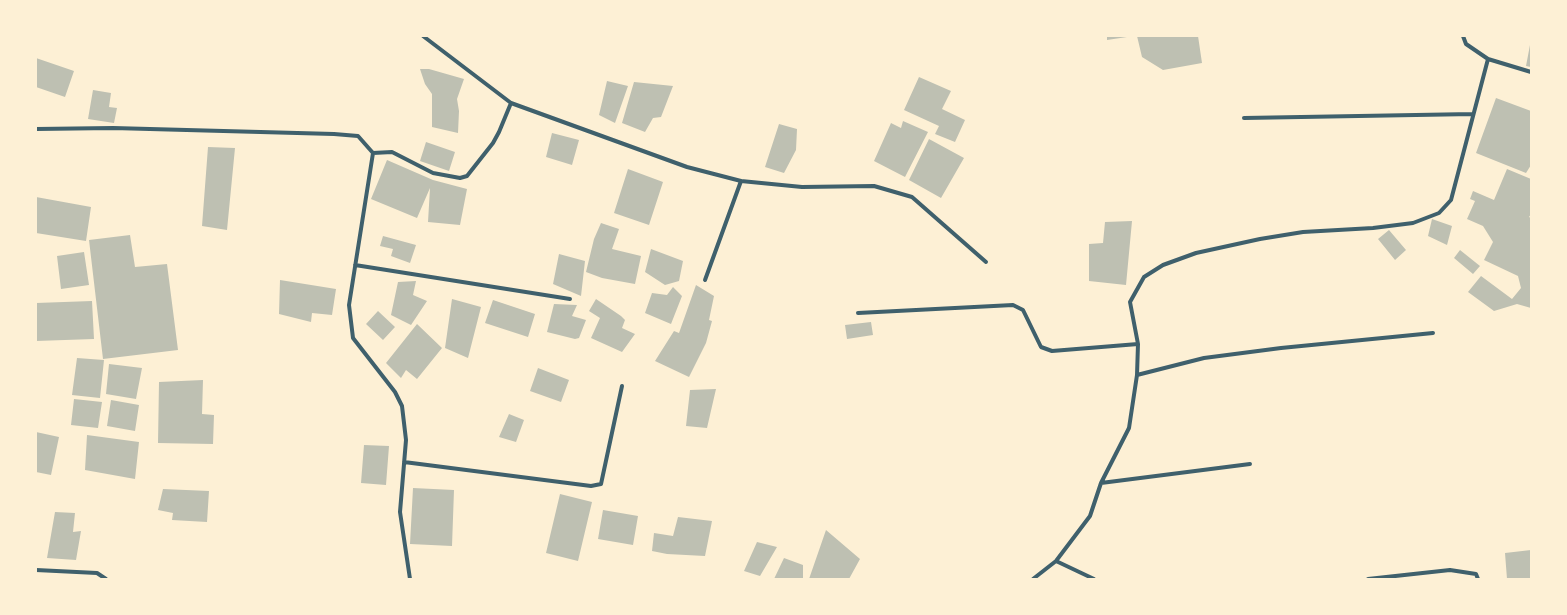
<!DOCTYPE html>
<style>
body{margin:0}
#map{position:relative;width:1567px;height:615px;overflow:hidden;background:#fdf0d5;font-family:"Varela Round",sans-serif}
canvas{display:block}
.frame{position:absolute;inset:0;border:37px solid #fdf0d5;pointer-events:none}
</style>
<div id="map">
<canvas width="1567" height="615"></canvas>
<div class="frame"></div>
</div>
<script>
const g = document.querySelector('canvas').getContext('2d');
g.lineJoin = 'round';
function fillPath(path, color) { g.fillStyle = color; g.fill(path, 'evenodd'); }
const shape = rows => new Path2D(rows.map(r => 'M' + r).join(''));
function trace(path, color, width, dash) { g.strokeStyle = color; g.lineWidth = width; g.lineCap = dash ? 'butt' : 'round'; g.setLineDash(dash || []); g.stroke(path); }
fillPath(shape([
 [1107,36,1127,36,1127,37,1107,40],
 [1137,36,1198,36,1202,63,1163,70,1142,57],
 [1530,45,1531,45,1531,67,1526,66],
 [36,58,74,71,65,97,36,87],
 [420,69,429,69,464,79,457,99,459,111,458,133,432,127,432,94,425,84],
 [919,77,951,91,942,109,965,120,955,142,935,134,939,126,904,110],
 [607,81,628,86,615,123,599,115],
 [634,82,673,86,661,117,653,118,645,132,622,123],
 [93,90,111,93,109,107,117,108,114,123,88,119],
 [1496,98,1531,111,1531,165,1526,173,1476,153],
 [903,121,928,132,905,177,874,161,891,123,901,128],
 [779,124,797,129,796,150,784,173,765,167],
 [552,133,579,140,572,165,546,157],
 [929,139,964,158,941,198,909,180],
 [426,142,455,152,449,171,420,161],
 [208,147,235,148,227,230,202,226],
 [387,160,433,180,467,189,460,225,428,222,430,188,417,218,371,199],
 [628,169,663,182,649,225,614,213],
 [1507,169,1531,179,1531,214,1529,217,1531,218,1531,308,1517,304,1494,311,1468,292,1481,276,1512,299,1521,288,1518,276,1484,260,1493,242,1483,226,1467,219,1475,201,1470,199,1473,191,1494,200],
 [36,197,91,207,86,241,36,233],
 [1432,219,1452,226,1447,245,1428,236],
 [1132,221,1126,285,1089,281,1089,244,1103,243,1105,222],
 [601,223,619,229,612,249,641,256,635,284,602,278,586,272,594,239],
 [1389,230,1406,250,1395,260,1378,239],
 [130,235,135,267,167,264,178,350,103,359,89,240],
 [383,236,416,245,410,263,391,256,393,249,380,246],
 [651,249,683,261,679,281,665,285,645,272],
 [1460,250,1480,266,1473,274,1454,258],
 [84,252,89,285,61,289,57,256],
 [559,254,585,261,581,296,553,284],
 [280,280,336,289,332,315,312,313,311,322,279,314],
 [416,281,413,295,427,301,411,325,391,315,398,282],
 [696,285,714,296,709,320,712,321,706,343,689,377,655,361,674,331,679,333],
 [673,287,682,296,671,324,645,313,652,293,667,295],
 [452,299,481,307,468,358,445,348],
 [596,299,621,316,625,320,622,328,635,334,622,352,591,338,600,318,589,311],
 [493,300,535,314,528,337,485,323],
 [92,301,94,339,36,341,36,303],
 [554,304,577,305,572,316,586,320,579,338,575,339,547,332],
 [378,311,395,327,383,340,366,324],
 [871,322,873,335,847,339,845,325],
 [417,324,442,348,417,379,406,370,401,378,386,363],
 [77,358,104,360,100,398,72,395],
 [109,364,142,368,136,399,106,394],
 [538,368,569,380,561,402,530,391],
 [203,380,202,414,214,415,213,444,158,443,159,382],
 [716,389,707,428,686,426,690,390],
 [74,399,102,402,98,428,71,425],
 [111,400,139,405,135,431,107,426],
 [509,414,524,420,516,442,499,437],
 [36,432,59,437,51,475,36,472],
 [87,435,139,442,135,479,85,470],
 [364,445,389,446,386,485,361,483],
 [413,488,454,490,452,546,410,544],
 [163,489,209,491,207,522,172,520,173,513,158,510],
 [560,494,592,502,578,561,546,553],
 [603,510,638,516,633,545,598,539],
 [55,512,75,513,73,532,81,531,76,560,47,558],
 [678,517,712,521,705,556,667,554,652,551,654,533,673,536],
 [826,530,860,559,849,579,809,579],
 [757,542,777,547,760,576,744,571],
 [1531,550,1531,579,1507,579,1505,553],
 [784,558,803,565,803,579,774,579]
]), '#bec0b2');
trace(shape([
 [423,36,511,103,687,167,741,181,802,187,874,186,912,197,986,262],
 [1463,36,1466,44,1488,59,1531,72],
 [1244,118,1473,114],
 [36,129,113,128,334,134,358,136,373,153,349,305,353,338,395,392,402,406,406,440,400,512,410,579],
 [373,153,392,152,433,173,460,178,467,176,493,143,499,132,511,103],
 [355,265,570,299],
 [705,280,741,181],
 [858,313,1013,305,1023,310,1041,347,1052,351,1138,344],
 [1137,375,1204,358,1281,348,1433,333],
 [404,462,591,486,601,484,622,386],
 [1101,483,1250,464],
 [1056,561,1094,579],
 [36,570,97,573,106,579],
 [1033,579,1056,561,1090,516,1101,483,1129,428,1137,375,1138,344,1130,302,1144,277,1163,265,1196,253,1260,239,1303,232,1373,228,1413,223,1439,213,1451,200,1488,59],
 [1368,579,1450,570,1476,574,1478,579]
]), '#3f606c', 4);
</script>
